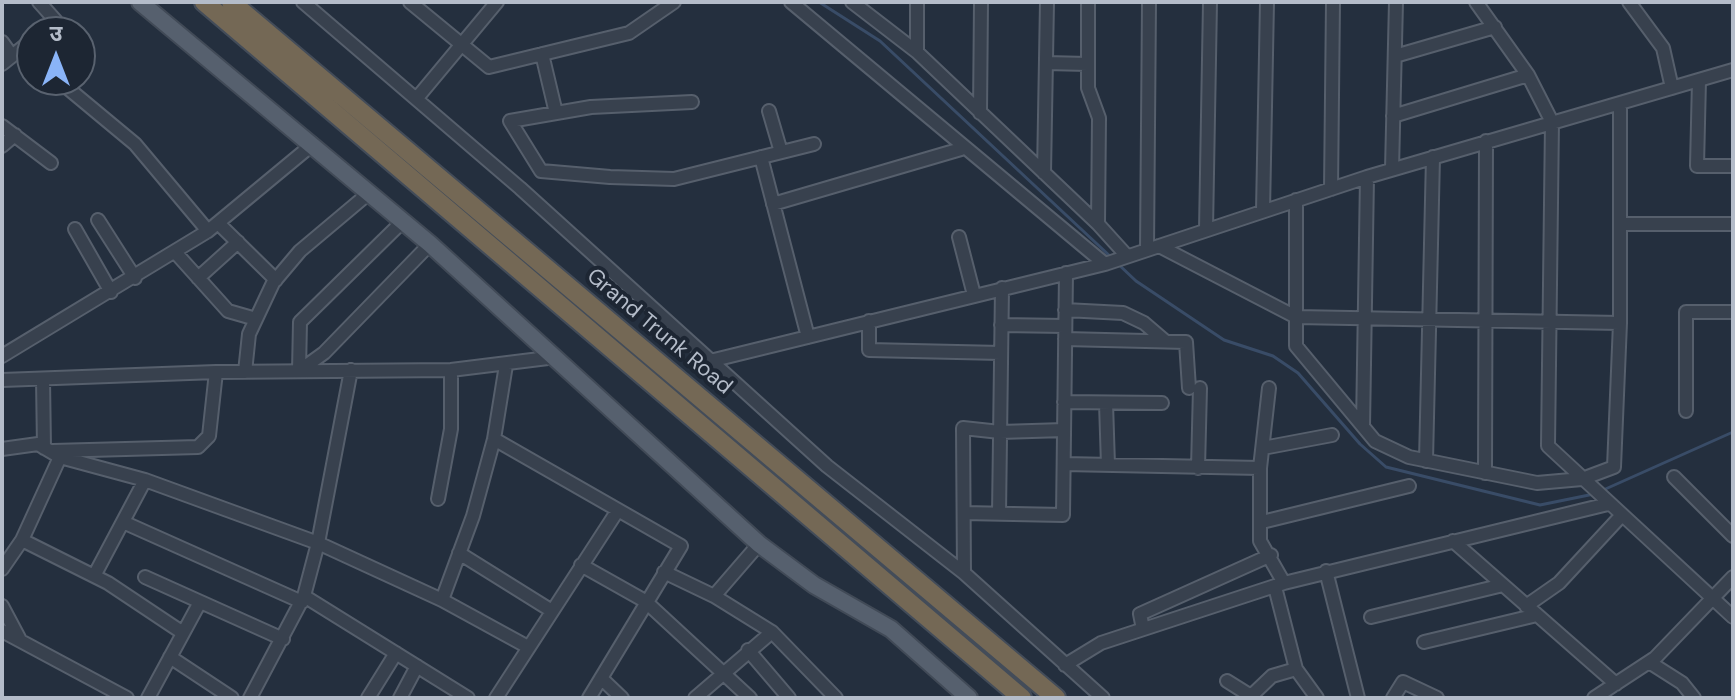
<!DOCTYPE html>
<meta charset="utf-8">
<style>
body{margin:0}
#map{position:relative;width:1735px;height:700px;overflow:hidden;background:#242f3e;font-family:"DM Sans","Noto Sans Devanagari",sans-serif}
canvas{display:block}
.frame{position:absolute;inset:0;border:4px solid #b4bcc9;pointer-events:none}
.north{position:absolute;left:16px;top:16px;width:80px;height:80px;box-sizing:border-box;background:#1d2633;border:2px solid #59626f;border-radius:50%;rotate:0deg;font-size:22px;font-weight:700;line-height:32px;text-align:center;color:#b4bcc9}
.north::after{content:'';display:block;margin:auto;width:28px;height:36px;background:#8ab4f8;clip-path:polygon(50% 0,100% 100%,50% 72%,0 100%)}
</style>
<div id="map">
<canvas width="1735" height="700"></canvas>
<div class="frame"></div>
<div class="north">उ</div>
</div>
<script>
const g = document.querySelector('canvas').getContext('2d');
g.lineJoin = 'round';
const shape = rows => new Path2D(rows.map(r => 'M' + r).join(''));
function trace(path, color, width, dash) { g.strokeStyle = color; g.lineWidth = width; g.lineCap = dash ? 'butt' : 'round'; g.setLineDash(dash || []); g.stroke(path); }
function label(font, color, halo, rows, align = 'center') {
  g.font = font + ' "DM Sans",sans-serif'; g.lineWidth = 8; g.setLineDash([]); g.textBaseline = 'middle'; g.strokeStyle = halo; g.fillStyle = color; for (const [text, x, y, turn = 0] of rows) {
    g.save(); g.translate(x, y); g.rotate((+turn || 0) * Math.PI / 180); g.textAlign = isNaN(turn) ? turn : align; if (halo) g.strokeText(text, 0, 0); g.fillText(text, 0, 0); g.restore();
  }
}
trace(shape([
 [819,2,880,41,1112,258],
 [1117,263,1136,281,1224,340,1273,356,1298,373,1360,444,1386,467,1540,505,1594,494],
 [1601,491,1733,432]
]), '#394c67', 3);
const minor = shape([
 [39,2,56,21,42,32],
 [303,2,520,188,827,466,964,573,1103,698],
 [410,2,489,67,629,33,674,2],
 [791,2,1105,264],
 [852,2,917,52,1098,224,1127,256],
 [1088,2,1088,88,1099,118,1098,224],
 [1476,2,1528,75,1552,122,1548,446,1733,617],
 [1629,2,1663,48,1672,88],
 [2,42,12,56],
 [917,52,917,2],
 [542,54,556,113],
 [1395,56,1495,27],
 [1046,63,1088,64],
 [2,64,32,40],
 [58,80,135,144,208,231],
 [1699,80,1697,166,1733,166],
 [417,98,497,2],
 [692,102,591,107,510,121,541,171,610,177,674,179,814,144],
 [769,111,781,152],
 [980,113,981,2],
 [1393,116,1528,75],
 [2,126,51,163],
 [2,146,15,135],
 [761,157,808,337],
 [1392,169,1396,2],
 [1044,173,1047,2],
 [1331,189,1333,2],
 [1296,200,1296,346,1375,441,1409,457,1537,483,1582,479,1614,467,1620,323,1620,103],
 [773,204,961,149],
 [1263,211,1267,2],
 [98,220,135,278],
 [218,223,276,280],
 [1620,224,1733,224],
 [75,229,111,292],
 [1206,230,1210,2],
 [959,237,974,295],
 [1159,246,1296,317,1620,323],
 [1147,250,1149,2],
 [175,252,228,311,256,319],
 [198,278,238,242],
 [1065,310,1123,313,1144,323,1165,341],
 [869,321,869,350,1001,353],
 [1001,325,1065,326],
 [1065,339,1186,342,1189,388],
 [2,356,208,231,313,144],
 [710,361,1105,264,1367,177,1733,70],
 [299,371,300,322,402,222],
 [299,371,324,353,430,244],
 [245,372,249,334,273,283,300,251,369,193],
 [43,379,44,448],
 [2,380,216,372,451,370,556,357],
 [1269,388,1260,468,1260,541,1284,583],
 [1064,402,1162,403],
 [1106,403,1108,465],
 [1686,411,1686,312,1733,312],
 [1363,426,1367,177],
 [494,439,681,546,589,698],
 [1263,448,1332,435],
 [2,449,38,444,60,457,145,480,318,543,442,600,528,647],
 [53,451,198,447,209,436,216,372],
 [1426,461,1433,157],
 [1064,464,1260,468],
 [1198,468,1200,388],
 [1485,473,1486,141],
 [1674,477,1733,536],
 [438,499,451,429,451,370],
 [964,513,1063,515,1066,273],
 [999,514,1002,288],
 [123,522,302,602],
 [1262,522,1409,486],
 [22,540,108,583,183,633],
 [1453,541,1616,684],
 [459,553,552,611],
 [581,565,645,601,750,698],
 [2,569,22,540,60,457],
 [1326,571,1358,698],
 [664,572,714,596,772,632,836,698],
 [964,573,963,428,1000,432,1064,430],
 [94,576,145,480],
 [145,577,283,639],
 [1275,587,1296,669,1317,698],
 [304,596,468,698],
 [714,596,759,544],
 [442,600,473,516,494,439,506,365],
 [2,606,19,638],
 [1526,606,1559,583,1621,516],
 [1371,617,1503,585],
 [1143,629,1140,614,1271,555],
 [2,631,127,698],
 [1424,642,1537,615],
 [748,650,789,698],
 [170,657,232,698],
 [1649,662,1682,683,1694,698],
 [1065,665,1101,643,1284,583,1608,504],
 [601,678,622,698],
 [1227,681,1251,696,1272,676,1296,669],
 [148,698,200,602],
 [250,698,304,596,318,543,351,370],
 [368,698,396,653],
 [400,698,417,666],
 [496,698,618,510],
 [695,698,772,632],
 [1393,698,1403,682,1437,698],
 [1594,698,1655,658,1733,577]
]);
const major = shape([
 [140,2,430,244,759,544,814,585,891,629,969,698]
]);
const highway = shape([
 [204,2,1022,698],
 [231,2,1056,698]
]);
trace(minor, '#565f6c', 16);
trace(major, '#414a57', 20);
trace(highway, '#434c59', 22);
trace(minor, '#38414e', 12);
trace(major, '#56606e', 16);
trace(highway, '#746855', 18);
label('22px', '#b4bcc9', '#1d2633', [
 ["Grand Trunk Road",659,332,40]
]);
</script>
